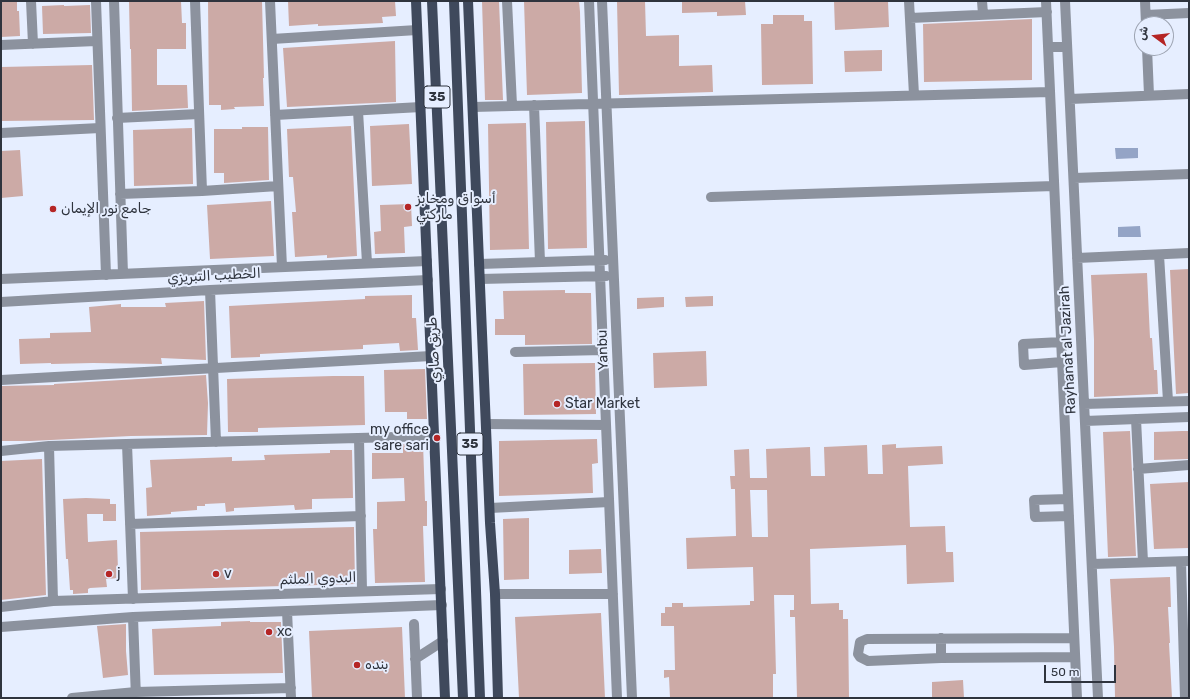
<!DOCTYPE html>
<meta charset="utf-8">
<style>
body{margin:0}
#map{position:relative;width:1190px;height:699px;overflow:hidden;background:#e6eeff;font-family:Rubik,"Noto Sans Arabic",sans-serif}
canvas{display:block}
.frame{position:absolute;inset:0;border:2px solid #2f343e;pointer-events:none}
.north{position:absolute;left:1134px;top:16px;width:40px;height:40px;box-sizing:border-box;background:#e6eeff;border:1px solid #9da4b2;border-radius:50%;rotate:285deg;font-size:11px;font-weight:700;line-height:16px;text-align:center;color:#2f343e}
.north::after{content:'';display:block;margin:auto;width:14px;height:18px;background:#b52525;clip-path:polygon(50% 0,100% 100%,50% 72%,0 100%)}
.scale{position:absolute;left:1044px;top:665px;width:72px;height:18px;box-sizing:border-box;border:2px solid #2f343e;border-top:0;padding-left:5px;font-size:12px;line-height:14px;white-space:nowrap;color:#2f343e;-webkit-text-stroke:3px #e6eeff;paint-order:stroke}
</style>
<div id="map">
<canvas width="1190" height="699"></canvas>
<div class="frame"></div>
<div class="north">ش</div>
<div class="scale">50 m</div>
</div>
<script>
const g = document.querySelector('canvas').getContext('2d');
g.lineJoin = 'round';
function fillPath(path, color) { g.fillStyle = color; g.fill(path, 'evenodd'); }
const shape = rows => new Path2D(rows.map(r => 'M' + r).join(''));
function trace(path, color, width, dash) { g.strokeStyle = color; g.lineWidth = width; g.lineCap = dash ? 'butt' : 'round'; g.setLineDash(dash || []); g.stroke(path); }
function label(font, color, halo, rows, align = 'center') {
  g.font = font + ' Rubik,"Noto Sans Arabic",sans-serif'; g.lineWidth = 4; g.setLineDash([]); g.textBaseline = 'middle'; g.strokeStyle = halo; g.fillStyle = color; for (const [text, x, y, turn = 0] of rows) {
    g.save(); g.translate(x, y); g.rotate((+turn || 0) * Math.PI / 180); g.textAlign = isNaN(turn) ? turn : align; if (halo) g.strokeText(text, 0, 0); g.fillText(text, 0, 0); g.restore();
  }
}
fillPath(shape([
 [1115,148,1138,148,1138,158,1116,159],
 [1140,226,1141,237,1118,237,1118,227]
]), '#94a4c6');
fillPath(shape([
 [1,1,17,1,17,11,19,11,20,36,1,37],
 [129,1,181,1,182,23,186,23,186,49,157,49,157,85,187,85,188,108,132,111,131,49,130,49],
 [208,1,262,1,264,78,263,78,264,106,234,107,235,109,221,110,221,105,209,105],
 [288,1,395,1,396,16,382,17,383,23,318,26,318,24,289,26],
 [482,1,499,1,503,100,485,100],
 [524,1,579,1,580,12,582,93,527,95],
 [617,1,645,1,646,36,679,35,679,66,712,65,713,92,619,95],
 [682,1,745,1,746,15,717,16,717,12,682,13],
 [834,1,888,1,889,27,835,30],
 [64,5,64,6,90,5,91,33,43,34,42,6],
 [773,15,804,15,804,21,812,21,813,84,762,85,761,24,773,24],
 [1032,19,1032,80,924,82,923,24],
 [395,41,396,102,287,107,283,48],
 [882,50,882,71,845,72,844,51],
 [92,65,94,120,1,121,1,67],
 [585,121,587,248,548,249,546,122],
 [526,123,529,249,490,250,488,124],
 [409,124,412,184,372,186,370,126],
 [351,126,357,256,327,258,327,255,295,257,292,212,296,212,293,177,289,177,287,129],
 [242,127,268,127,269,180,224,183,224,173,214,173,214,129,242,129],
 [192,128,193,184,134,186,133,130],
 [20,150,23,196,1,198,1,151],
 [271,201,274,256,210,259,207,205],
 [411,204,412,226,404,227,405,253,375,254,374,232,381,231,380,205],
 [1189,269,1189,393,1176,394,1170,270],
 [1147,273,1150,338,1152,338,1154,370,1157,370,1158,394,1094,397,1094,340,1091,275],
 [565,290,565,293,591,293,592,344,525,345,525,335,495,335,495,319,504,319,503,291],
 [412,295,412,318,416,318,418,350,400,351,399,343,363,345,363,349,260,354,260,357,231,358,229,306,365,299,365,296],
 [713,296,713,306,686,307,685,297],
 [664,297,664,307,637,309,637,298],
 [204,301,206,360,161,358,162,364,93,363,51,364,51,363,20,364,19,339,50,338,50,333,91,332,89,307,121,304,121,307,166,307,165,303],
 [706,351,707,386,654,388,653,353],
 [595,363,596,414,524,415,523,364],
 [425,369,427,419,407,419,407,412,385,412,384,370],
 [206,375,208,403,207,435,131,436,31,441,1,441,1,386,54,385,54,384],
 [333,376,364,376,365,425,258,428,258,432,228,432,227,379],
 [1130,431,1136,556,1108,557,1103,432],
 [1182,431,1189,431,1189,459,1154,460,1154,432],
 [597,439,598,463,592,464,593,493,499,496,499,441],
 [423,443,425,501,427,501,427,526,423,526,425,582,375,583,373,529,377,529,377,502,405,501,404,478,372,479,372,453,403,453,403,444],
 [896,444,896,448,942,446,943,464,908,466,910,527,945,526,946,552,953,552,954,582,907,584,906,545,810,549,811,604,839,603,839,610,843,610,843,619,848,619,849,698,797,698,795,617,790,617,790,610,794,610,794,595,774,595,776,674,773,674,773,698,670,698,669,677,664,678,664,670,675,670,674,626,661,626,661,613,665,613,665,607,672,607,672,603,683,603,683,607,750,605,750,601,754,601,753,567,687,569,686,538,736,536,735,489,731,489,730,476,735,476,734,450,749,449,750,478,767,478,766,449,810,447,811,476,825,476,824,447,867,445,868,474,883,474,882,445],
 [750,490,767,490,768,537,752,537],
 [330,450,352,450,353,498,312,499,312,509,295,510,294,505,234,508,234,511,226,512,225,503,205,504,205,506,197,506,197,510,171,512,171,514,147,516,146,488,152,487,150,460,232,457,232,461,265,460,264,455,330,453],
 [42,459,46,595,1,600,1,461],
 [1189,482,1189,548,1154,549,1150,484],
 [86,498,110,499,110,504,116,504,116,521,103,521,103,514,87,514,88,542,117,540,118,570,120,569,120,578,106,579,107,587,90,588,88,589,88,593,73,594,73,590,70,590,68,559,66,559,63,499],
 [529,518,529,579,504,580,503,519],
 [354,527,355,584,141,590,140,532],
 [601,549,602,573,569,574,569,550],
 [1170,577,1171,607,1168,607,1170,643,1169,643,1172,698,1115,698,1114,647,1110,579],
 [601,613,605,698,519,698,515,617],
 [250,621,250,622,281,622,283,673,154,675,152,629,221,626,221,622],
 [126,624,126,651,128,675,103,678,97,626],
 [402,627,405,698,312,698,309,631],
 [963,680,964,698,932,698,932,682]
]), '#ccaaa6');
trace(shape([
 [31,1,33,44],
 [96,1,106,275],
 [114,1,123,274],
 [195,1,202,191],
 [270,1,282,267],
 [507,1,512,105],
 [589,1,617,698],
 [602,1,632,698],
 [909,1,914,95],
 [982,1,983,14],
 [1046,1,1077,698],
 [1065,1,1098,698],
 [1145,1,1146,24],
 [1146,15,1189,13],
 [910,18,1047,12],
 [272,39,417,30],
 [1,45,96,41],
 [1048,47,1067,47],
 [1147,48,1149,95],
 [1070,99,1189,94],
 [534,105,540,262],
 [473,107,1050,92],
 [358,111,367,263],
 [275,115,421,107],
 [117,118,199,114],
 [1,133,100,128],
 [1074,178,1189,174],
 [120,194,202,191,278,186],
 [711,197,1054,186],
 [1159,255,1168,401],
 [1077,258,1189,253],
 [479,264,605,260],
 [1,279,427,261],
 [480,279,606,276],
 [210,290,216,442],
 [1,302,210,290,428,280],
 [1061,342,1023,344,1024,365,1062,362],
 [515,352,603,350],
 [1,380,431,356],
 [1084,404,1189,401],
 [1136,419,1143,562],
 [1085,421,1189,417],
 [486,424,606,425],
 [359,438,362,591],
 [127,444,133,599],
 [49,446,53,601],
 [1,451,49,446,435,436],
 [1138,469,1189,465],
 [1068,499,1034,500,1035,517,1069,516],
 [490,508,609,502],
 [130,524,361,516],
 [1181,562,1185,698],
 [1092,564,1189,561],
 [495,594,613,594],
 [1,607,53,601,441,589],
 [287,611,291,698],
 [133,617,136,698],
 [414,624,417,698],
 [1,627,133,617,442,605],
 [941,638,941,658],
 [1074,638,867,639,860,642,858,654,860,657,868,661,941,658,1075,657],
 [415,659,443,641],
 [72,698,136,692,291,688]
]), '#8c929e', 10);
trace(shape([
 [416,1,445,698],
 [432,1,463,698],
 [454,1,480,698],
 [468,1,490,523,495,594,498,698]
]), '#3f495c', 10);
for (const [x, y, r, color] of [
 [408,207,4,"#b52525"],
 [53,209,4,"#b52525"],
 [557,404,4,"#b52525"],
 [437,438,4,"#b52525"],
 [109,574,4,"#b52525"],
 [216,574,4,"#b52525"],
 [269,632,4,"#b52525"],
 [357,665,4,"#b52525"]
]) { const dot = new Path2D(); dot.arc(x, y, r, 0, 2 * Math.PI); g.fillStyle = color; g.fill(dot); trace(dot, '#e6eeff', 1.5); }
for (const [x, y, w] of [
 [437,97,26],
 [470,444,26]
]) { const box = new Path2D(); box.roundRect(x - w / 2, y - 11, w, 22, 3); g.fillStyle = '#e6eeff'; g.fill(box); trace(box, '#2f343e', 1); }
label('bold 13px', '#2f343e', null, [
 ["35",437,97],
 ["35",470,444]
]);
label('14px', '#2f343e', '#e6eeff', [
 ["أسواق ومخابز",416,199],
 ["ماركتي",416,215],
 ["جامع نور الإيمان",61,209],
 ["Star Market",565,404],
 ["my office",429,430,"right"],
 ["sare sari",429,446,"right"],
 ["j",117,574],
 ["v",224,574],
 ["xc",277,632],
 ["بنده",365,665]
], 'left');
label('14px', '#2f343e', '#e6eeff', [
 ["الخطيب التبريزي",214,276,-3],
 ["طريق صاري",434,350,-93],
 ["Yanbu",603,350,-92],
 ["Rayhanat al Jazirah",1068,350,-93],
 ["البدوي الملثم",318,579,-2]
]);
</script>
